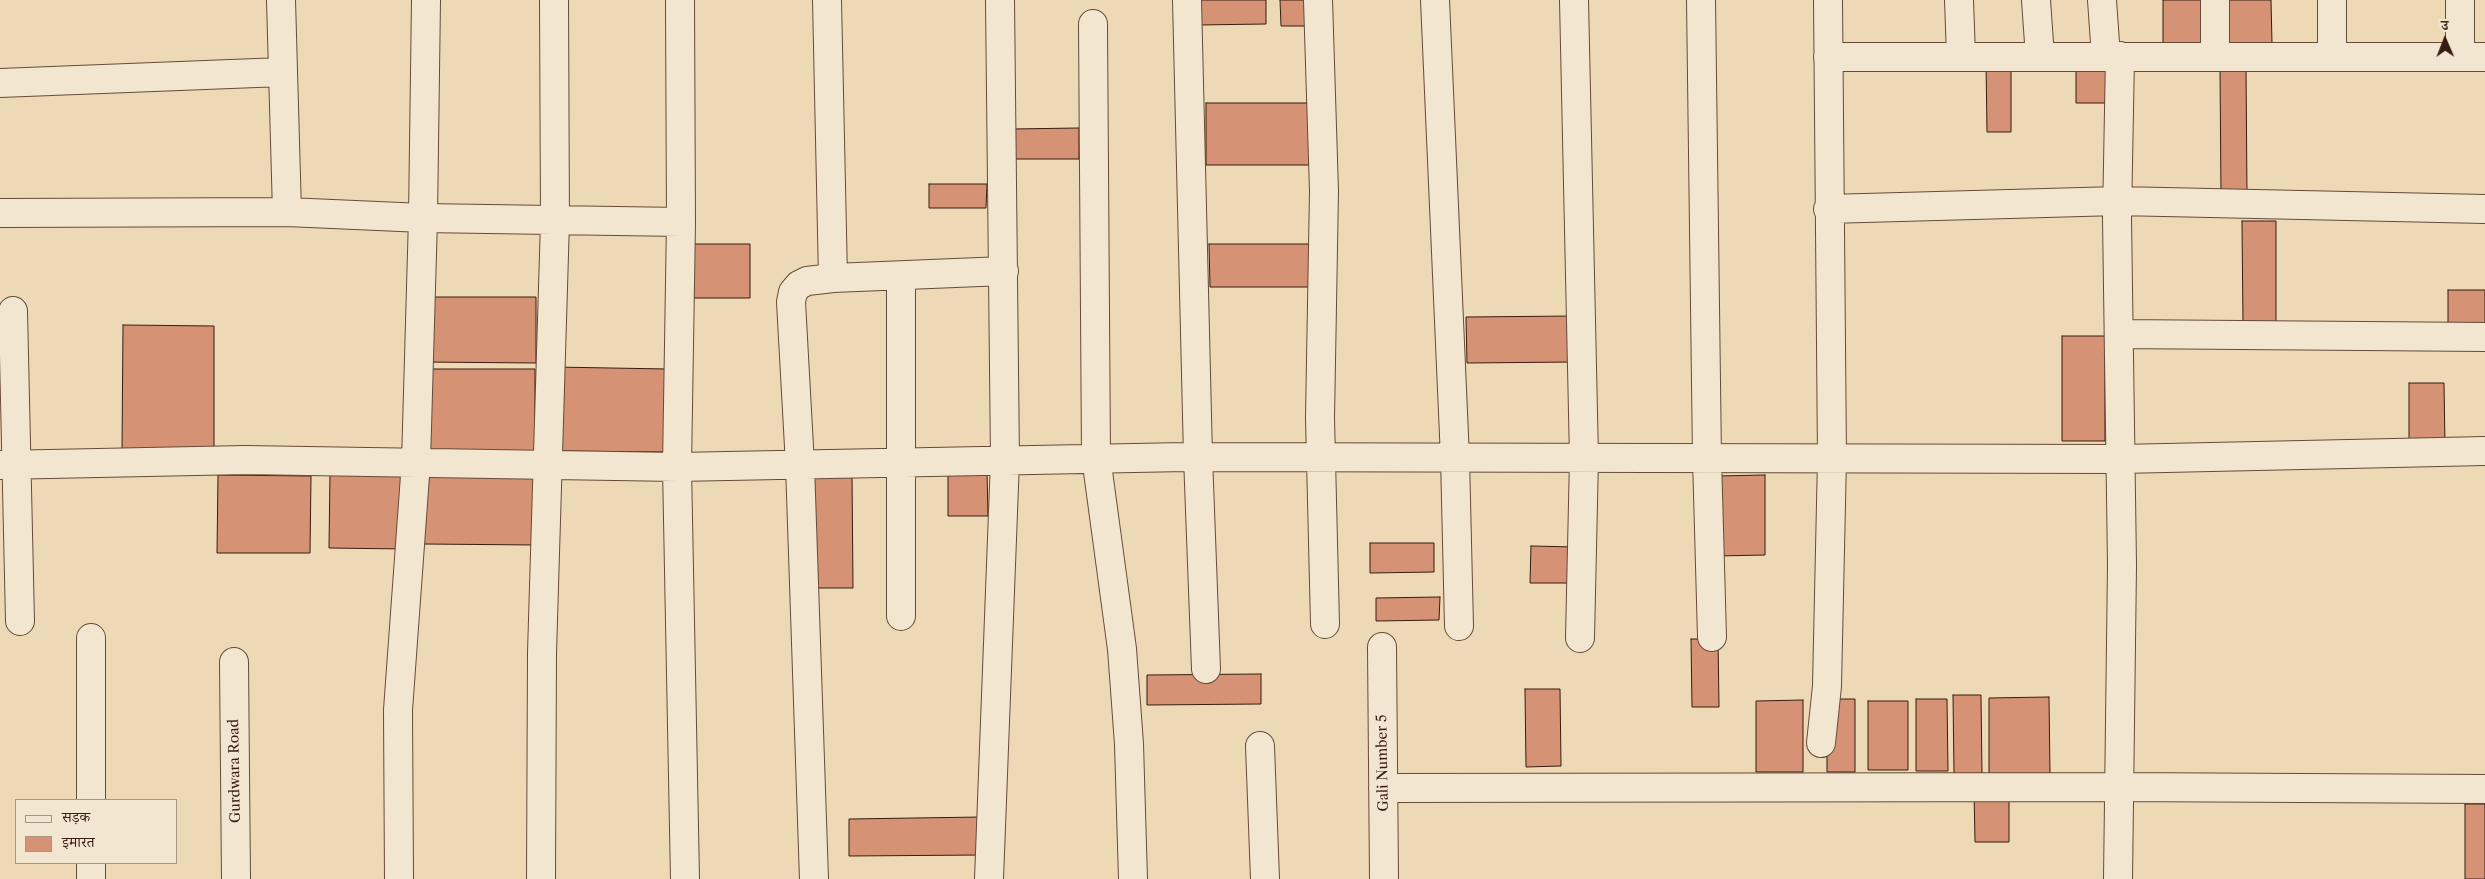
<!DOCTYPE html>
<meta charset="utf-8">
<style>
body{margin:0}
#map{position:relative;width:2485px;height:879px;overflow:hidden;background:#edd9b6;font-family:"Libre Caslon Text","Noto Serif Devanagari",serif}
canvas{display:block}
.legend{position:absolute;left:15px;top:799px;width:162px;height:65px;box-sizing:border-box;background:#f3e6d0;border:1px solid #a79683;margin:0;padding:6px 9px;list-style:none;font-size:15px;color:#361d0f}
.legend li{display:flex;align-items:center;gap:10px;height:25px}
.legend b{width:25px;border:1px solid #a79683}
.north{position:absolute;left:2420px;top:15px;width:50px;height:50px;-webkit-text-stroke:4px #f3e6d0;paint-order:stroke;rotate:359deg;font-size:14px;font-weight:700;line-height:20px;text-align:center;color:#361d0f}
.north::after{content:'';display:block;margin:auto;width:18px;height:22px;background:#361d0f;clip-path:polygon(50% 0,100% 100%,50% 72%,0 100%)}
</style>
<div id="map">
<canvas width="2485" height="879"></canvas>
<ul class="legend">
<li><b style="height:6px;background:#f3e6d0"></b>सड़क</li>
<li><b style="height:14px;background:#d59275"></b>इमारत</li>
</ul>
<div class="north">उ</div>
</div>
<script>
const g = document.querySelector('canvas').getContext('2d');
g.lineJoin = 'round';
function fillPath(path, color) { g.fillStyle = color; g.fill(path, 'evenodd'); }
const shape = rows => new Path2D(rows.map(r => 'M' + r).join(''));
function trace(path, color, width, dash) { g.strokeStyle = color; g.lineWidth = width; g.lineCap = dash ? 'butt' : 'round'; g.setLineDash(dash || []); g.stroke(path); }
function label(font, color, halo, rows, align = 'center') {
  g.font = font + ' "Libre Caslon Text",serif'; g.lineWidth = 5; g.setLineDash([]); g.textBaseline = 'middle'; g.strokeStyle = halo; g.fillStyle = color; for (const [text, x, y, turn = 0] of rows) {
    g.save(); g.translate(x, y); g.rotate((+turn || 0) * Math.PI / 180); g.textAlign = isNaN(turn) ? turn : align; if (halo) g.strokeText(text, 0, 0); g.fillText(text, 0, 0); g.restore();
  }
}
const building = shape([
 [1197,0,1266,0,1266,24,1197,25,1197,0],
 [1280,0,1311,0,1311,26,1281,26,1280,0],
 [2163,0,2207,0,2207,49,2163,49,2163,0],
 [2223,0,2271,0,2272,43,2223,43,2223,0],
 [1986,60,2011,60,2011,132,1987,132,1986,60],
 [2076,61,2106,61,2106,103,2076,103,2076,61],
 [2220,66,2246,66,2247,196,2221,196,2220,66],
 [1206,103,1318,103,1318,165,1206,165,1206,103],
 [1079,128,1079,159,1012,159,1012,129,1079,128],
 [929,184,987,184,986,208,929,208,929,184],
 [2242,221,2276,221,2276,325,2243,325,2242,221],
 [690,244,750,244,750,298,690,298,690,244],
 [1209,244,1321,244,1321,287,1210,287,1209,244],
 [2448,290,2485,290,2485,330,2448,330,2448,290],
 [423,297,536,297,536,363,422,362,423,297],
 [1574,316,1574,362,1467,363,1466,317,1574,316],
 [123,325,214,326,214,452,122,451,123,325],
 [2062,336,2105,336,2105,441,2062,441,2062,336],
 [553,367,668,369,667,452,552,451,553,367],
 [423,369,535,369,535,453,423,454,423,369],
 [2409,383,2444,383,2445,446,2409,447,2409,383],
 [987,471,988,516,948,516,948,472,987,471],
 [330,472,407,473,406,549,329,548,330,472],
 [425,474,537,475,536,545,424,544,425,474],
 [812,474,852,474,853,588,812,588,812,474],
 [218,475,311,476,310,553,217,553,218,475],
 [1765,475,1765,555,1717,556,1717,476,1765,475],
 [1370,543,1434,543,1434,572,1370,573,1370,543],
 [1531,546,1576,547,1576,583,1530,583,1531,546],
 [1440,597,1439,620,1376,621,1376,598,1440,597],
 [1691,639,1718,639,1719,707,1692,707,1691,639],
 [1261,674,1261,704,1147,705,1147,675,1261,674],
 [1525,689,1560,689,1561,766,1526,767,1525,689],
 [1953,695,1981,695,1982,774,1954,774,1953,695],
 [2049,697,2050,774,1989,774,1989,698,2049,697],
 [1827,699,1855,699,1855,772,1827,772,1827,699],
 [1916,699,1947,699,1948,771,1916,771,1916,699],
 [1803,700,1803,772,1756,772,1756,701,1803,700],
 [1868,701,1908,701,1908,770,1868,770,1868,701],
 [1974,789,2009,789,2009,842,1975,842,1974,789],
 [2465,804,2485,804,2485,879,2465,879,2465,804],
 [982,817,983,855,849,856,849,819,982,817]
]);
fillPath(building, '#d59275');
trace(building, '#361d0f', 1);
const minor = shape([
 [281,0,287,212],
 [680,0,681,222,677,467,685,879],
 [827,0,833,278],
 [1187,0,1198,457,1206,669],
 [1318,0,1324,191,1320,418,1325,624],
 [1435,0,1455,458,1459,626],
 [1574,0,1584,458,1580,638],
 [1701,0,1707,458,1712,637],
 [1959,0,1961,56],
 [2036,0,2040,57],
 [2102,0,2106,57],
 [2332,0,2332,56],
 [2460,0,2460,56],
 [1093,24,1096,457,1122,649,1129,744,1133,879],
 [1828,57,2485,57],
 [2215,57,2215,0],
 [0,83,282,72],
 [1828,209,2118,201,2485,209],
 [0,213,287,212,423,218,681,222],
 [13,311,20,621],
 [2119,334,2485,337],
 [0,465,245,460,677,467,1185,457,2120,459,2485,451],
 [901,616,901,276],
 [91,638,91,800],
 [1382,647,1384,879],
 [234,662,236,879],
 [1821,743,1827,686,1832,458,1828,0],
 [1260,746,1265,879],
 [1383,788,2119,787,2485,789],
 [91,863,91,879],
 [399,879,398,710,416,462,423,218,426,0],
 [541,879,542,653,555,221,554,0],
 [814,879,800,465,791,302,793,292,799,285,807,281,833,278,1004,271],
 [989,879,1005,460,1000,0],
 [2118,879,2122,565,2117,218,2120,56]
]);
trace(minor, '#644c39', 30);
trace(minor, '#f3e6d0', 28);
label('14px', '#361d0f', '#f3e6d0', [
 ["Gali Number 5",1383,763,-91],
 ["Gurdwara Road",235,771,-91]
]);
</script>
